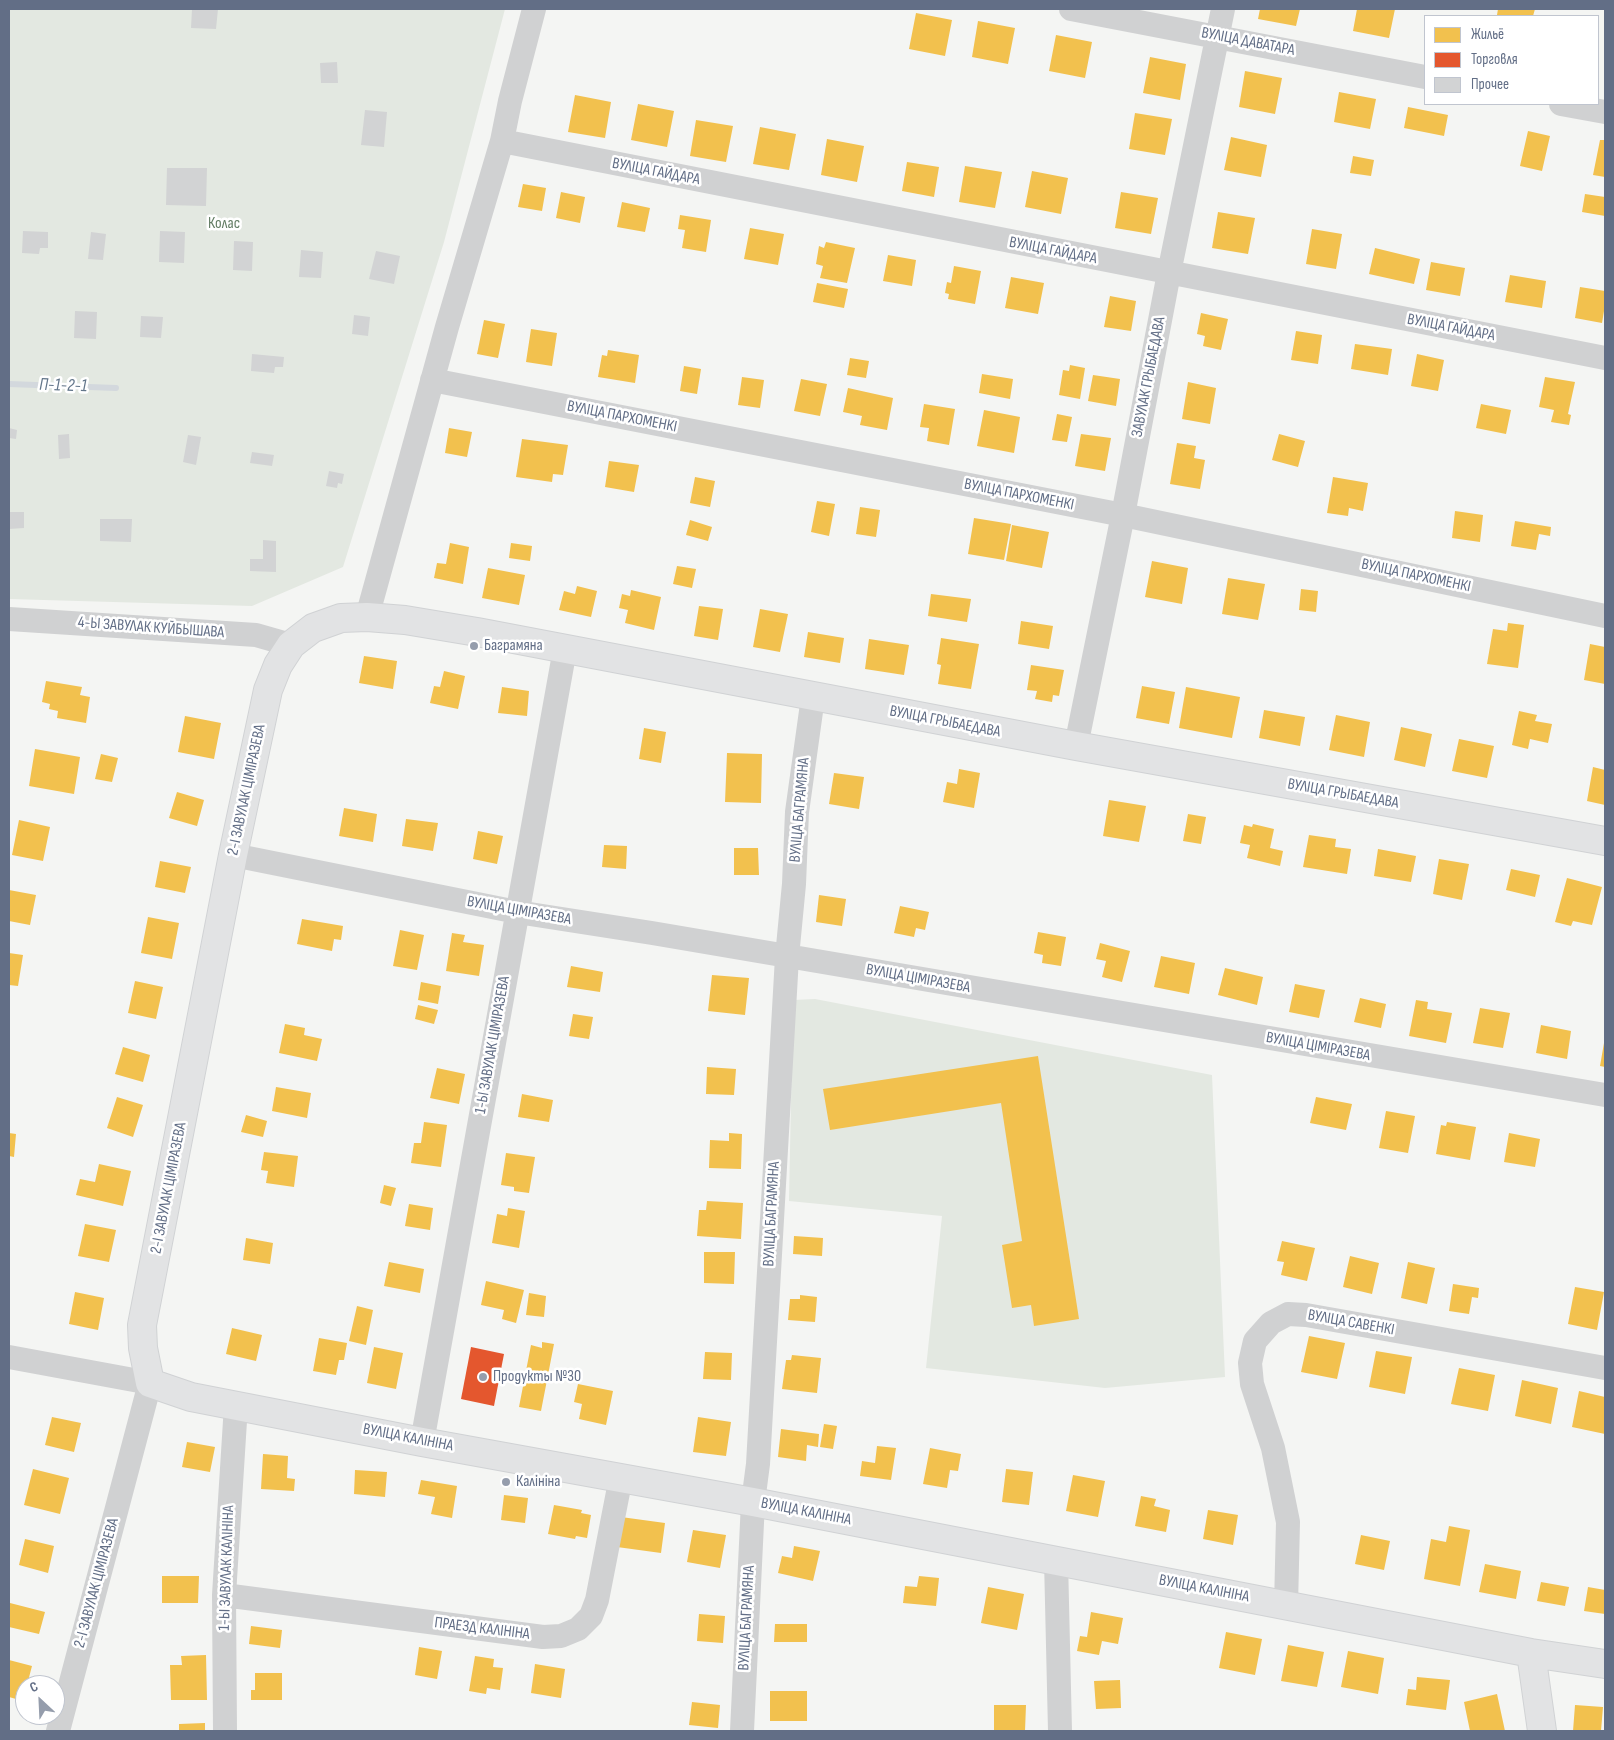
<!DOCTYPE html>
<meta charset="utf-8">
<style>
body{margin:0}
#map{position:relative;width:1614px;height:1740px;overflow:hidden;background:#f4f5f3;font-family:"Sofia Sans Condensed",sans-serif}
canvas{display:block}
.frame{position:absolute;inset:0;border:10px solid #626e86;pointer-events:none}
.legend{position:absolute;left:1424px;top:15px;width:175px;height:90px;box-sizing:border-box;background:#fff;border:1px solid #c0c5cf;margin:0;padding:6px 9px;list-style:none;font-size:15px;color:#626e86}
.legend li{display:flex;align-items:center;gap:10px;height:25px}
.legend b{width:25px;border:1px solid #c0c5cf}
.north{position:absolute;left:15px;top:1675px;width:50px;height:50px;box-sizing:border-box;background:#fff;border:1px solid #c0c5cf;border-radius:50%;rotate:335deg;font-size:14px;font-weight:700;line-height:20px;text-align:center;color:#626e86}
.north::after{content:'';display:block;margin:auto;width:18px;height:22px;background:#959dac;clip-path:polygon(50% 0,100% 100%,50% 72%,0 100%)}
</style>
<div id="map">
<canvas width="1614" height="1740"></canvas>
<div class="frame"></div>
<ul class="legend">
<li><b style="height:14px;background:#f2c14e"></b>Жильё</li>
<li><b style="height:14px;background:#e4572e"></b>Торговля</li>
<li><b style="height:14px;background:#d2d3d4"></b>Прочее</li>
</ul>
<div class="north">С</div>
</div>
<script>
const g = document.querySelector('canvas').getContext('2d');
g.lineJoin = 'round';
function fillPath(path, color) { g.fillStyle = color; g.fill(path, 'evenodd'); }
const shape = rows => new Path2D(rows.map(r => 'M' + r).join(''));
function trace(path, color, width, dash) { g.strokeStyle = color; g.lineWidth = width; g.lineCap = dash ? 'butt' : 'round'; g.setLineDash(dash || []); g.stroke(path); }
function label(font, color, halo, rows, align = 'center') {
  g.font = font + ' "Sofia Sans Condensed",sans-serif'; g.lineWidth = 5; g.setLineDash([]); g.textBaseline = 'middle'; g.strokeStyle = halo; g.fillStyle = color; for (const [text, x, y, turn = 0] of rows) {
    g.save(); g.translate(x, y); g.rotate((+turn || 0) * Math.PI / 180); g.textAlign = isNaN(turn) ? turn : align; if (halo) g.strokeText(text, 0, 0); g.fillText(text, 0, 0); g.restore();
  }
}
fillPath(shape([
 [9,9,505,9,444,242,343,567,252,606,9,599],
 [815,999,1212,1075,1225,1377,1105,1388,926,1368,942,1216,789,1201,793,1000]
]), '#e3e8e1');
fillPath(shape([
 [1260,9,1300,9,1296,26,1258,19],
 [1357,9,1395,9,1389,38,1353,31],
 [1498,9,1535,9,1533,16,1497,15],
 [916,13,952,20,945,56,909,49],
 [978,21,1015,28,1008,64,972,57],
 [1056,35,1092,42,1085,78,1049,71],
 [1150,57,1186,64,1180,100,1143,93],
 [1245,71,1282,78,1275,114,1239,107],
 [1339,92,1376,99,1370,129,1334,122],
 [575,95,611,102,605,138,568,132],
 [638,104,674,111,667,147,631,140],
 [1408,107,1448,115,1444,136,1404,128],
 [1135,113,1172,119,1165,155,1129,149],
 [696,120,733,126,726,162,690,156],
 [760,127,796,134,789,170,753,164],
 [1528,131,1550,136,1542,171,1520,166],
 [1231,137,1267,145,1261,177,1224,170],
 [827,139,864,146,857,182,821,175],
 [1600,140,1605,140,1605,177,1593,175],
 [1353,156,1374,160,1371,176,1350,173],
 [907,162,939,167,934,197,902,191],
 [965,166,1002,172,995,208,959,202],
 [1032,171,1068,178,1061,214,1025,207],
 [523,184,546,188,542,211,518,207],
 [561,192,585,197,580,223,556,218],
 [1121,192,1158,198,1151,234,1115,228],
 [1585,194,1605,197,1605,216,1582,212],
 [622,202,650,208,645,232,617,227],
 [1218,212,1255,218,1248,254,1212,248],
 [680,215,711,220,706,252,682,248,685,230,678,229],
 [750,228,784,234,778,265,744,259],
 [1312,229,1342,234,1336,269,1306,264],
 [826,242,855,248,847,283,820,278,823,266,816,264,819,246,824,248],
 [1375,248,1420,259,1414,284,1369,274],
 [888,255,916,260,912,286,883,281],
 [1431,262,1465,268,1460,296,1426,290],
 [954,266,981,271,975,304,948,299,949,294,945,293,947,282,951,283],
 [1510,275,1546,281,1542,308,1505,302],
 [1011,277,1044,283,1038,314,1005,308],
 [817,283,848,289,844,308,813,302],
 [1580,287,1605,291,1605,305,1602,323,1575,318],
 [1110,296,1136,301,1131,331,1104,327],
 [1201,313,1228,319,1221,350,1203,346,1205,336,1197,334],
 [484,320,505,324,498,358,477,354],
 [531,329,557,333,552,366,526,362],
 [1296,331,1322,335,1318,364,1291,360],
 [1355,344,1392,349,1388,375,1351,369],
 [608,350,639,355,635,383,598,377,602,355,607,356],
 [1417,354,1444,360,1438,391,1411,386],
 [850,358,869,361,866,378,847,375],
 [1070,365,1085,368,1080,399,1059,395,1063,370,1069,371],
 [684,366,701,369,697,394,680,391],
 [982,374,1013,379,1010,399,979,393],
 [1093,375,1120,379,1116,406,1088,401],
 [742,377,764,380,760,408,738,405],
 [1545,377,1575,382,1568,414,1571,415,1569,425,1551,422,1554,410,1539,407],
 [801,379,827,384,820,416,794,411],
 [1188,382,1216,388,1210,424,1182,419],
 [848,388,893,398,887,430,860,425,862,416,843,412],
 [924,404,955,409,949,445,927,441,929,428,920,427],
 [1481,404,1511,410,1506,434,1476,428],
 [984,410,1020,417,1014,453,977,446],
 [1057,414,1072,417,1067,442,1052,440],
 [449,428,472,432,467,457,445,453],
 [1081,434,1111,438,1105,471,1075,466],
 [1279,434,1305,441,1298,467,1272,460],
 [522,439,568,445,563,475,553,474,552,482,516,477],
 [1177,443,1196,446,1194,458,1205,460,1200,489,1170,484],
 [609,461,639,465,634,492,605,487],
 [695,477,715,481,710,507,690,503],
 [1333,477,1368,483,1363,511,1349,508,1348,516,1327,513],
 [817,501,835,504,829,536,811,532],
 [860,507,880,510,876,537,856,534],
 [1455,511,1483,515,1480,542,1452,538],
 [974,518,1011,524,1004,560,968,554],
 [690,520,712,527,708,541,686,535],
 [1515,521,1551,527,1550,536,1539,534,1536,550,1511,546],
 [1012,525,1049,532,1042,568,1006,561],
 [450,543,469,547,463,584,434,578,437,563,446,564],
 [511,543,532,546,530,561,509,558],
 [1152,561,1188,568,1182,604,1145,597],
 [677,566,696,569,692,588,673,584],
 [488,568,525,575,519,605,482,598],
 [1228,578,1265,584,1258,620,1222,614],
 [577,586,597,591,591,617,559,610,564,591,575,594],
 [1301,589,1318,591,1316,612,1299,610],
 [631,590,661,597,654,630,625,623,628,610,619,608,622,594,630,596],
 [931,594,971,599,967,622,928,616],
 [699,606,723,609,718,640,694,636],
 [760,609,788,614,780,652,753,647],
 [1021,621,1053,626,1049,649,1018,644],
 [1508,623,1524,625,1518,668,1487,664,1493,629,1507,631],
 [808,632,844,638,840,663,804,657],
 [941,638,979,644,971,689,938,684,941,665,937,664],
 [869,639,909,645,904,675,865,669],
 [1590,644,1605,647,1605,684,1584,680],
 [364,656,397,661,393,689,359,683],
 [1031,665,1064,670,1059,696,1053,695,1052,702,1035,699,1037,691,1027,690],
 [444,671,465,676,458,709,430,703,434,686,440,687],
 [46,681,82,687,80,695,90,697,86,723,57,718,58,711,49,709,50,704,42,702],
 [1142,686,1175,692,1169,724,1136,718],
 [502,687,529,691,527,716,498,713],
 [1186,687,1240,697,1232,738,1179,728],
 [1264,710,1305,717,1300,746,1259,738],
 [1519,711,1537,715,1535,721,1552,724,1548,743,1530,739,1528,749,1512,745],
 [1336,715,1370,722,1364,757,1329,750],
 [185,716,221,723,214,759,178,752],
 [1401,727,1432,734,1425,767,1394,760],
 [644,728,666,732,661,763,639,759],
 [1459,739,1494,746,1487,778,1452,771],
 [35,749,80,757,74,794,29,786],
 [727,753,762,754,761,803,725,802],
 [101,754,118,758,112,782,95,779],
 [1593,767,1605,770,1605,805,1587,801],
 [959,769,980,773,974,808,943,802,947,782,957,784],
 [834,773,864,777,859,809,829,804],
 [177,792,204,800,197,826,169,818],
 [1109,800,1146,806,1139,842,1103,836],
 [344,808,377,814,373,842,339,836],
 [1188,814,1206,817,1201,844,1183,841],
 [406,819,438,823,433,851,402,846],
 [19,820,50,827,43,861,12,855],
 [1253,824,1274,829,1270,848,1283,851,1280,866,1247,858,1250,845,1240,843,1244,825,1252,827],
 [478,831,503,836,497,864,473,859],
 [1309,835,1336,839,1335,847,1351,849,1347,874,1303,867],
 [604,845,627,846,626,869,602,867],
 [734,848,758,848,759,875,734,875],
 [1378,849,1416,856,1411,882,1374,876],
 [1439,859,1469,864,1462,900,1433,894],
 [160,861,191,867,185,893,155,887],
 [1511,869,1540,875,1535,897,1506,890],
 [1567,878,1602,887,1592,925,1573,921,1571,926,1555,922],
 [9,890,36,895,30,925,9,921],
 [819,895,846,899,842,926,816,922],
 [900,906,929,912,925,930,916,928,914,937,894,933],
 [148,917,179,923,172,959,141,953],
 [302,919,343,926,341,940,334,939,332,951,297,944],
 [400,930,424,935,417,970,393,966],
 [1038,932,1066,937,1061,966,1042,963,1043,955,1034,953],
 [452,933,465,935,463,942,484,945,479,976,446,971],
 [1100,943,1130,951,1122,982,1102,977,1106,961,1096,959],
 [9,953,23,955,18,986,9,985],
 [1161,956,1195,963,1189,994,1154,987],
 [571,966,603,972,600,992,567,987],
 [1225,968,1263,977,1257,1005,1218,995],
 [712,975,749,978,745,1015,708,1011],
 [135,981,163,987,156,1019,128,1013],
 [421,982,441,986,438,1004,418,1000],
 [1295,984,1325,990,1319,1018,1289,1012],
 [1360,998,1386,1004,1381,1028,1354,1022],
 [1416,1000,1428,1002,1427,1009,1452,1013,1446,1043,1409,1036],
 [418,1005,438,1010,434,1024,415,1019],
 [1480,1008,1510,1013,1503,1048,1473,1043],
 [573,1014,593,1017,589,1039,569,1036],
 [285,1024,305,1028,304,1035,322,1039,317,1061,279,1053],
 [1541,1025,1571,1031,1567,1059,1536,1053],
 [1604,1043,1605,1043,1605,1067,1600,1066],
 [123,1047,150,1055,143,1082,115,1074],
 [1038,1056,1079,1319,1034,1326,1031,1305,1012,1308,1002,1245,1022,1241,1001,1103,830,1130,823,1089],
 [707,1067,736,1069,734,1095,706,1094],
 [437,1068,465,1074,459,1104,430,1098],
 [276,1087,311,1093,307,1118,272,1111],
 [522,1094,553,1100,549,1122,518,1117],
 [117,1097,143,1105,133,1137,107,1128],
 [1316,1097,1352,1104,1346,1130,1310,1123],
 [1386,1111,1415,1116,1408,1153,1379,1148],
 [246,1115,267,1121,263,1137,241,1132],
 [424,1122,447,1125,441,1167,411,1163,414,1143,421,1143],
 [1447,1122,1476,1127,1470,1160,1436,1154,1441,1125,1446,1126],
 [9,1133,16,1134,14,1157,9,1156],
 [729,1133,742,1134,741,1169,709,1168,710,1140,729,1141],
 [1509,1133,1540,1139,1535,1167,1504,1162],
 [264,1152,298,1156,294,1187,266,1183,268,1171,261,1170],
 [506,1153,535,1157,529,1193,514,1191,514,1187,501,1185],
 [99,1164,131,1171,123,1206,76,1195,80,1179,95,1182],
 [384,1185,396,1188,391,1206,380,1203],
 [707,1201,743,1203,741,1239,697,1236,699,1210,706,1210],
 [409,1204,433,1208,430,1230,405,1226],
 [508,1208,525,1211,519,1248,492,1243,497,1214,507,1216],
 [85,1224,116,1230,109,1262,78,1256],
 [794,1236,823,1238,822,1256,793,1254],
 [246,1238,273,1243,270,1264,243,1260],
 [1282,1241,1315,1248,1307,1281,1281,1275,1284,1262,1277,1261],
 [704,1252,735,1252,734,1284,704,1283],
 [1350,1256,1379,1263,1372,1294,1343,1287],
 [389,1262,424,1269,420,1293,384,1286],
 [1408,1262,1435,1268,1427,1304,1401,1298],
 [486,1281,524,1290,516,1323,502,1319,504,1310,481,1305],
 [1453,1284,1479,1288,1478,1298,1472,1297,1469,1314,1449,1311],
 [1575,1287,1604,1292,1597,1330,1568,1324],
 [75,1292,104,1298,98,1330,69,1324],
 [529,1293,546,1296,544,1317,526,1315],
 [800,1295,817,1297,815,1322,788,1320,790,1299,800,1299],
 [357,1306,373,1310,366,1345,349,1341],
 [232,1328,262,1335,256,1361,226,1354],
 [1309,1336,1345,1343,1337,1379,1301,1372],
 [319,1338,347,1343,344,1360,339,1360,336,1375,313,1371],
 [542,1342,554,1344,541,1411,519,1407,531,1345,542,1348],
 [374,1347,403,1353,396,1389,367,1383],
 [1376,1351,1412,1357,1405,1394,1369,1387],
 [705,1352,732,1353,731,1380,703,1379],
 [792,1355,821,1358,817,1393,782,1389,786,1360,791,1360],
 [1459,1368,1495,1375,1488,1411,1451,1404],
 [1522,1380,1558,1388,1551,1424,1515,1416],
 [578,1384,613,1391,606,1425,579,1419,582,1404,574,1402],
 [1579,1391,1605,1397,1605,1434,1572,1427],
 [52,1417,81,1423,74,1452,45,1445],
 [698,1417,731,1422,726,1456,693,1452],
 [824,1424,837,1426,833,1449,820,1447],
 [781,1429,819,1434,818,1447,807,1445,806,1461,778,1457],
 [187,1442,215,1447,210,1472,182,1467],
 [877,1446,896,1448,891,1480,860,1476,862,1461,875,1463],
 [930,1448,961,1454,958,1471,950,1470,947,1488,923,1484],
 [263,1454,288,1456,287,1478,295,1479,294,1491,261,1489],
 [33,1469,69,1478,60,1514,24,1505],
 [1006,1469,1033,1472,1029,1505,1002,1502],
 [355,1470,387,1472,385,1497,354,1494],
 [1073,1475,1105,1481,1098,1517,1066,1511],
 [421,1480,457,1486,452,1518,431,1514,435,1497,418,1494],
 [504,1495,528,1498,525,1523,501,1520],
 [1141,1496,1156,1499,1154,1506,1170,1510,1166,1532,1135,1526],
 [554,1505,582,1510,581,1513,591,1515,587,1538,576,1536,575,1539,548,1534],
 [1208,1510,1238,1515,1233,1545,1203,1539],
 [621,1517,665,1523,661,1553,617,1547],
 [1449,1526,1470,1530,1460,1586,1424,1579,1431,1539,1446,1542],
 [693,1530,726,1535,720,1568,687,1562],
 [1361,1535,1390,1541,1384,1570,1355,1564],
 [25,1539,54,1546,48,1573,19,1565],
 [794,1546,820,1551,813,1581,778,1573,782,1556,792,1558],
 [1485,1564,1521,1571,1516,1599,1479,1592],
 [162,1576,199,1576,198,1603,162,1603],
 [919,1576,939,1578,936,1606,903,1603,905,1586,917,1587],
 [1541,1582,1569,1587,1565,1606,1537,1601],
 [988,1587,1024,1594,1017,1630,981,1623],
 [1588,1587,1605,1590,1605,1614,1584,1611],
 [10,1603,45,1612,39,1634,9,1627],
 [1091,1612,1123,1618,1118,1644,1102,1641,1099,1655,1077,1651,1080,1636,1087,1637],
 [699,1614,725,1616,723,1643,697,1641],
 [775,1624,807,1624,807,1642,774,1642],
 [251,1626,282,1630,280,1648,249,1644],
 [1226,1632,1262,1639,1255,1675,1219,1668],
 [1288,1645,1324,1652,1317,1687,1281,1681],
 [419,1647,442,1651,437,1679,415,1675],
 [1348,1651,1384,1658,1378,1694,1341,1687],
 [206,1655,207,1700,171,1700,170,1665,182,1665,181,1656],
 [475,1656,494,1659,493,1667,503,1668,500,1690,487,1688,486,1694,469,1691],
 [9,1660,32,1666,27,1685,25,1685,23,1701,9,1697],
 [535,1664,565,1669,561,1698,531,1693],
 [255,1673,282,1673,282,1700,251,1700,251,1690,255,1690],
 [1417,1677,1450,1680,1446,1710,1406,1705,1408,1689,1416,1690],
 [1120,1680,1121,1708,1096,1709,1094,1681],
 [770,1691,807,1691,807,1721,770,1721],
 [1497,1694,1505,1731,1470,1731,1464,1702],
 [692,1702,720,1705,718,1728,689,1725],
 [994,1705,1026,1705,1025,1731,994,1731],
 [1575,1705,1603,1707,1601,1731,1573,1731],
 [205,1723,205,1731,179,1731,179,1724]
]), '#f2c14e');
fillPath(shape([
 [471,1347,504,1354,494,1406,461,1399]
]), '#e4572e');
trace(shape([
 [9,384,116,388]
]), '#d3d8dd', 6);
fillPath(shape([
 [192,9,218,9,216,29,191,28],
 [337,62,338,83,321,83,320,63],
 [365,110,387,112,384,147,361,145],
 [167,168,207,168,206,206,166,205],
 [23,231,48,232,48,248,40,248,39,254,22,253],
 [160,231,185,232,184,263,159,262],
 [91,232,106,234,103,260,88,259],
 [234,241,253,242,252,271,233,270],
 [301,250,323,252,321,278,299,277],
 [376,251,400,256,394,284,369,279],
 [75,311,97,312,96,339,74,338],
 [354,315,370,317,368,336,352,334],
 [141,316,163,317,161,338,140,337],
 [252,354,284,357,283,367,275,367,274,373,251,371],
 [9,428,17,430,16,439,9,438],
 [69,434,70,458,59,459,58,435],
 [188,435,201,437,196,465,183,462],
 [252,452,274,455,272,466,250,463],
 [329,471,344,474,342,484,338,483,337,488,326,486],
 [9,512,24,512,24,528,9,529],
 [100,519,132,519,131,542,100,541],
 [263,540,276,541,276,572,250,571,250,559,263,559]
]), '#d2d3d4');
const secondary = shape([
 [1605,841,1076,746,477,632,405,620,367,617,341,618,313,628,291,645,278,665,268,690,233,855,142,1325,143,1348,150,1383,191,1397,422,1442,753,1502,1531,1653,1605,1664],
 [1531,1653,1542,1731]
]);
trace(secondary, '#d0d2d4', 30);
trace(shape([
 [1071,9,1425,77],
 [1561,104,1605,112],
 [502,141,1605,358],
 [432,380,1123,515,1605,616],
 [367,617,447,327,502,141,510,101,534,9],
 [9,619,256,635,291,645],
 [1076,746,1123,515,1169,273,1223,9],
 [233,855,517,912,652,933,1605,1095],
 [9,1357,150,1383,58,1731],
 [422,1442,565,649],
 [1056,1560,1060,1731],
 [224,1595,543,1637,561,1636,578,1629,591,1616,597,1600,621,1477],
 [1286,1606,1288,1522,1273,1448,1252,1384,1250,1363,1255,1341,1271,1323,1288,1314,1306,1315,1605,1368],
 [225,1731,224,1595,236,1405],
 [742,1731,753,1502,758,1464,787,957,794,884,797,812,813,697]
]), '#d0d1d2', 24);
trace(secondary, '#e2e3e4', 28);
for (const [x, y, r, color] of [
 [474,646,5,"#959dac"],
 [483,1377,5,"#959dac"],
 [506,1482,5,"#959dac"]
]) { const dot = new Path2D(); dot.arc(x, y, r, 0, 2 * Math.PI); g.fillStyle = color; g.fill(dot); trace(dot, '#fff', 2); }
label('16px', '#626e86', '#fff', [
 ["ВУЛІЦА ДАВАТАРА",1248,42,11],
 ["ВУЛІЦА ГАЙДАРА",656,172,11],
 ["ВУЛІЦА ГАЙДАРА",1053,251,11],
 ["ВУЛІЦА ГАЙДАРА",1451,328,11],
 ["ЗАВУЛАК ГРЫБАЕДАВА",1149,377,-79],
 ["ВУЛІЦА ПАРХОМЕНКІ",622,417,11],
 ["ВУЛІЦА ПАРХОМЕНКІ",1019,495,11],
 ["ВУЛІЦА ПАРХОМЕНКІ",1416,576,12],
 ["4-Ы ЗАВУЛАК КУЙБЫШАВА",151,628,4],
 ["ВУЛІЦА ГРЫБАЕДАВА",945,722,11],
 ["2-І ЗАВУЛАК ЦІМІРАЗЕВА",247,790,-78],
 ["ВУЛІЦА ГРЫБАЕДАВА",1343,794,10],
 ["ВУЛІЦА БАГРАМЯНА",800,810,-85],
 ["ВУЛІЦА ЦІМІРАЗЕВА",519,911,10],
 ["ВУЛІЦА ЦІМІРАЗЕВА",918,979,10],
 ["1-Ы ЗАВУЛАК ЦІМІРАЗЕВА",493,1045,-80],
 ["ВУЛІЦА ЦІМІРАЗЕВА",1318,1047,10],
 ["2-І ЗАВУЛАК ЦІМІРАЗЕВА",169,1188,-79],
 ["ВУЛІЦА БАГРАМЯНА",772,1214,-87],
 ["ВУЛІЦА САВЕНКІ",1351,1323,10],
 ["ВУЛІЦА КАЛІНІНА",408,1438,11],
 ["ВУЛІЦА КАЛІНІНА",806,1512,11],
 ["1-Ы ЗАВУЛАК КАЛІНІНА",227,1568,-88],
 ["2-І ЗАВУЛАК ЦІМІРАЗЕВА",97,1583,-75],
 ["ВУЛІЦА КАЛІНІНА",1204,1589,11],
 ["ВУЛІЦА БАГРАМЯНА",747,1618,-87],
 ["ПРАЕЗД КАЛІНІНА",482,1629,7]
]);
label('16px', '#627c63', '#fff', [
 ["Колас",224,224]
]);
label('16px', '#626e86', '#fff', [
 ["Баграмяна",484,646],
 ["Продукты №30",493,1377],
 ["Калініна",516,1482]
], 'left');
label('italic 18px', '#63768a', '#fff', [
 ["П-1-2-1",63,386,2]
]);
</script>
